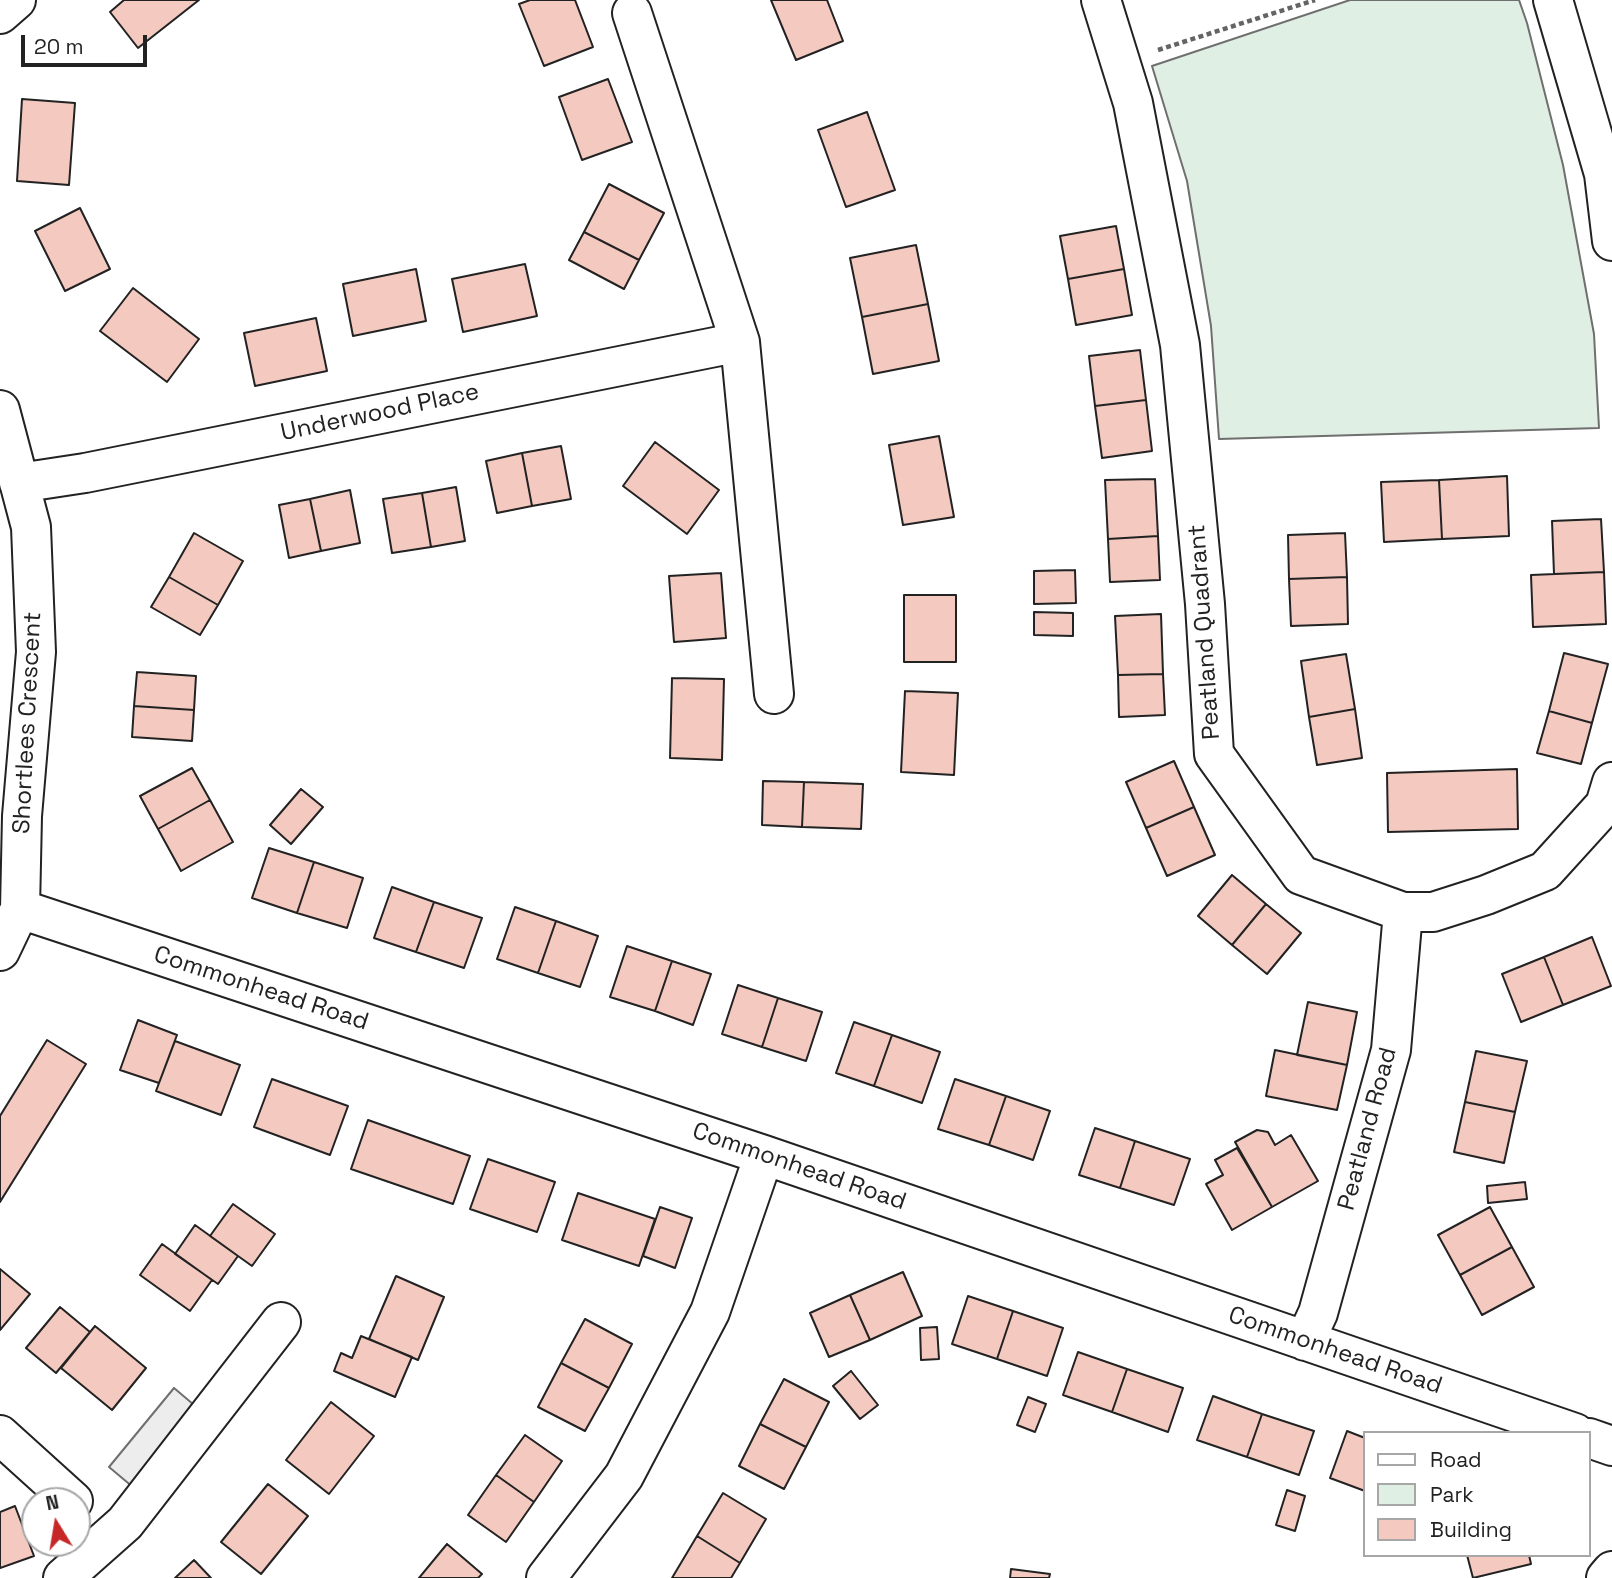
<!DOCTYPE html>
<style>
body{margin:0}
#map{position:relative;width:1612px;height:1578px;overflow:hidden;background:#fff;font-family:"Space Grotesk",sans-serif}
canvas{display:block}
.legend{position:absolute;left:1363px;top:1431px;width:228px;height:126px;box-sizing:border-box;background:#fff;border:2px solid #a7a7a7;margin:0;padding:9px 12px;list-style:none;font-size:21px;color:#222}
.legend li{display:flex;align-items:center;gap:14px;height:35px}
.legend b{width:35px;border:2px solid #a7a7a7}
.north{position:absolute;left:21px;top:1487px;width:70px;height:70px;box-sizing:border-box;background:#fff;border:2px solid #a7a7a7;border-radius:50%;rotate:349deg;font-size:19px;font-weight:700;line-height:28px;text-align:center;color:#222}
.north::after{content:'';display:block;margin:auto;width:24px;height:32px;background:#c62828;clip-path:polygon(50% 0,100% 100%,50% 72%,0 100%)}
.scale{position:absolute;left:21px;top:35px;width:126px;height:32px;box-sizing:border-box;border:4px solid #222;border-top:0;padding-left:9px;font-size:21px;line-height:24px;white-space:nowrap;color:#222;-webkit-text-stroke:5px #fff;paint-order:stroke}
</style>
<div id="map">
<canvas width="1612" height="1578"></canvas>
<ul class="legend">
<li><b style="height:9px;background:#fff"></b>Road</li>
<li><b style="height:19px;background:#e0efe3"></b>Park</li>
<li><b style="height:19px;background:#f3c9c0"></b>Building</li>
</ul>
<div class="north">N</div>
<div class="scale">20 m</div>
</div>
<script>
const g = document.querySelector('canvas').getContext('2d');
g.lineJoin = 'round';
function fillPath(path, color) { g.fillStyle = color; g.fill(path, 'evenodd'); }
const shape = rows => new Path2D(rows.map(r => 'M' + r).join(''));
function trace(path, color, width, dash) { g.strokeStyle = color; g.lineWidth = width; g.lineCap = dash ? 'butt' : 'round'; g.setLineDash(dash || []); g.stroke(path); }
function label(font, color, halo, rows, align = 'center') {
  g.font = font + ' "Space Grotesk",sans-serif'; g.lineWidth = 5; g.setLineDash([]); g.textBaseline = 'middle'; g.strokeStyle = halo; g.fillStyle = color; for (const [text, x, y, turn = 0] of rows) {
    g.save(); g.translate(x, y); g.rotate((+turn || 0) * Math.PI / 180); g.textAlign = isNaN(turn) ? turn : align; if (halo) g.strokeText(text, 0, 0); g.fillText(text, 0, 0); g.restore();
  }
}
const green = shape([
 [1350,0,1519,0,1527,23,1563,165,1594,334,1599,428,1219,439,1211,326,1187,181,1152,66,1350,0]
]);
fillPath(green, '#e0efe3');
trace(green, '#6f6f6f', 2);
const parking = shape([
 [174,1388,200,1410,134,1488,109,1467,174,1388]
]);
fillPath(parking, '#ededed');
trace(parking, '#6f6f6f', 2);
const building = shape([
 [124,0,199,0,138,48,110,12,124,0],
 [530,0,575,0,593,47,544,66,519,4,530,0],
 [771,0,827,0,843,41,796,60,771,0],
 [608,79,632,142,582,160,559,97,608,79],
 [22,99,75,103,69,185,17,181,22,99],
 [867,112,895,190,846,207,818,130,867,112],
 [609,184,664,213,639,260,584,232,609,184],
 [80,208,110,269,65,291,35,231,80,208],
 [1116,226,1124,269,1068,279,1060,236,1116,226],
 [584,232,639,260,624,289,569,260,584,232],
 [916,245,928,304,862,317,850,258,916,245],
 [525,264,537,316,463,332,452,279,525,264],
 [416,269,426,321,353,336,343,284,416,269],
 [1124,269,1132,315,1076,325,1068,279,1124,269],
 [133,288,199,339,167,382,100,331,133,288],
 [928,304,939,361,873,374,862,317,928,304],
 [316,318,327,371,255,386,244,333,316,318],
 [1140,350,1146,400,1095,406,1089,356,1140,350],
 [1146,400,1152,451,1102,458,1095,406,1146,400],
 [939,436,954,517,903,525,889,445,939,436],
 [655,442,719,490,687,534,623,486,655,442],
 [561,446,571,499,532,506,522,453,561,446],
 [522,453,532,506,497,513,486,461,522,453],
 [1507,476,1509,536,1442,539,1439,480,1507,476],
 [1155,479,1158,536,1108,539,1105,480,1155,479],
 [1439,480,1442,539,1384,542,1381,482,1439,480],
 [456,487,465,541,431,547,422,493,456,487],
 [350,490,360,543,321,551,310,499,350,490],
 [422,493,431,547,392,553,383,499,422,493],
 [310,499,321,551,289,558,279,505,310,499],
 [1601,519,1604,572,1554,574,1552,521,1601,519],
 [194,533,243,561,218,605,169,577,194,533],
 [1345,533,1347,577,1289,579,1288,535,1345,533],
 [1158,536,1160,580,1110,582,1108,539,1158,536],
 [1075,570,1076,603,1034,604,1034,571,1075,570],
 [1604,572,1606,624,1533,627,1531,575,1604,572],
 [721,573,726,638,674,642,669,576,721,573],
 [169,577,218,605,200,635,151,607,169,577],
 [1347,577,1348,624,1291,626,1289,579,1347,577],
 [904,595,956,595,956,662,904,662,904,595],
 [1034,612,1073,613,1073,636,1034,635,1034,612],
 [1161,614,1163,674,1118,675,1115,616,1161,614],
 [1564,653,1608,664,1592,723,1549,711,1564,653],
 [1346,654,1355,709,1309,717,1301,661,1346,654],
 [137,672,196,676,194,710,134,706,137,672],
 [1163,674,1165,715,1119,717,1118,675,1163,674],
 [672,678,724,679,722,760,670,758,672,678],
 [905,691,958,693,954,775,901,772,905,691],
 [134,706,194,710,192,741,132,737,134,706],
 [1355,709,1362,758,1317,765,1309,717,1355,709],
 [1549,711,1592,723,1581,764,1537,753,1549,711],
 [1174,761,1194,807,1146,828,1126,782,1174,761],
 [192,768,210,800,158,829,140,796,192,768],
 [1517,769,1518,829,1388,832,1387,773,1517,769],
 [763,781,804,782,802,827,762,825,763,781],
 [804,782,863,784,861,829,802,827,804,782],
 [301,789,323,807,291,844,270,825,301,789],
 [210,800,233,842,181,871,158,829,210,800],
 [1194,807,1215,855,1167,876,1146,828,1194,807],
 [269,848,314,862,297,913,252,898,269,848],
 [314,862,363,878,347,928,297,913,314,862],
 [1232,875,1266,904,1232,945,1198,916,1232,875],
 [392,887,434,902,416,952,374,938,392,887],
 [434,902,482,918,464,968,416,952,434,902],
 [1266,904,1301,933,1267,974,1232,945,1266,904],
 [515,907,556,921,538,973,497,959,515,907],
 [556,921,598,936,580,987,538,973,556,921],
 [1592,937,1611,986,1563,1005,1544,957,1592,937],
 [627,946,672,961,655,1011,610,997,627,946],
 [1544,957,1563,1005,1521,1022,1502,974,1544,957],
 [672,961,711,974,693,1025,655,1011,672,961],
 [738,985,778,998,762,1047,722,1034,738,985],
 [778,998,822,1012,806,1061,762,1047,778,998],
 [1308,1002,1357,1012,1347,1065,1297,1055,1308,1002],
 [138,1020,177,1035,159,1083,120,1070,138,1020],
 [854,1022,892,1035,874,1086,836,1073,854,1022],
 [892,1035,940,1052,922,1103,874,1086,892,1035],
 [47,1040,86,1064,0,1202,0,1116,47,1040],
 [175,1041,240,1065,221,1115,156,1091,175,1041],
 [1275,1050,1347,1065,1337,1110,1266,1096,1275,1050],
 [1476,1051,1527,1061,1515,1112,1465,1102,1476,1051],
 [272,1079,348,1106,330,1155,254,1127,272,1079],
 [955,1079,1006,1096,989,1145,938,1129,955,1079],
 [1006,1096,1050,1111,1033,1160,989,1145,1006,1096],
 [1465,1102,1515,1112,1504,1163,1454,1152,1465,1102],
 [368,1120,470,1156,453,1204,351,1169,368,1120],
 [1095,1128,1135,1141,1120,1188,1079,1175,1095,1128],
 [1257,1130,1268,1132,1275,1145,1291,1135,1318,1181,1272,1207,1235,1142,1257,1130],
 [1135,1141,1190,1159,1174,1205,1120,1188,1135,1141],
 [1237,1148,1272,1207,1232,1230,1206,1184,1223,1175,1215,1160,1237,1148],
 [488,1159,555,1182,537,1232,470,1209,488,1159],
 [1525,1182,1527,1199,1488,1203,1487,1186,1525,1182],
 [578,1193,655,1219,639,1266,562,1240,578,1193],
 [233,1204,275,1234,252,1266,210,1236,233,1204],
 [660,1207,692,1218,675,1268,643,1256,660,1207],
 [1490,1207,1512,1247,1460,1275,1438,1235,1490,1207],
 [195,1225,238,1256,218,1284,175,1254,195,1225],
 [162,1244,212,1280,190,1311,140,1275,162,1244],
 [1512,1247,1534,1287,1482,1315,1460,1275,1512,1247],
 [0,1269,30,1294,0,1330,0,1269],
 [903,1272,922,1316,870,1340,850,1295,903,1272],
 [396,1276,444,1297,418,1360,369,1339,396,1276],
 [850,1295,870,1340,829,1357,810,1313,850,1295],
 [968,1296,1013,1311,997,1359,952,1344,968,1296],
 [60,1307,90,1332,56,1373,26,1348,60,1307],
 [1013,1311,1063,1328,1047,1376,997,1359,1013,1311],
 [585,1319,632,1344,609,1388,561,1363,585,1319],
 [95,1326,146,1368,112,1410,61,1368,95,1326],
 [937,1327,939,1359,921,1360,920,1328,937,1327],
 [361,1336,412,1357,395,1397,334,1371,341,1353,352,1358,361,1336],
 [1078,1352,1127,1369,1112,1412,1063,1395,1078,1352],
 [561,1363,609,1388,585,1431,538,1407,561,1363],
 [1127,1369,1183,1388,1168,1432,1112,1412,1127,1369],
 [851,1371,878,1405,860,1419,833,1386,851,1371],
 [784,1379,829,1402,806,1447,760,1424,784,1379],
 [1213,1396,1262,1414,1247,1457,1197,1440,1213,1396],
 [1028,1397,1046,1404,1035,1432,1017,1425,1028,1397],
 [331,1402,374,1436,329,1494,286,1460,331,1402],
 [1262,1414,1314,1431,1299,1475,1247,1457,1262,1414],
 [760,1424,806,1447,784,1489,739,1466,760,1424],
 [1347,1431,1365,1438,1365,1491,1330,1478,1347,1431],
 [525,1435,562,1461,534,1502,496,1475,525,1435],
 [496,1475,534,1502,506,1542,468,1515,496,1475],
 [268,1484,308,1516,261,1574,221,1542,268,1484],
 [1287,1490,1305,1496,1295,1531,1276,1525,1287,1490],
 [723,1493,766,1519,740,1563,697,1536,723,1493],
 [15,1506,34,1556,0,1568,0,1512,15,1506],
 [697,1536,740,1563,731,1578,672,1578,697,1536],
 [447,1544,482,1574,478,1578,419,1578,447,1544],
 [1467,1555,1529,1555,1531,1564,1473,1578,1467,1555],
 [194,1560,211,1578,175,1578,194,1560],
 [1011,1569,1050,1574,1049,1578,1010,1578,1011,1569]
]);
fillPath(building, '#f3c9c0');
trace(building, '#222', 2);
const minor = shape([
 [1101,0,1133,103,1180,345,1205,604,1214,754,1301,875,1403,912,1433,912,1486,895,1545,871,1605,805,1612,782],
 [1553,0,1604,174,1612,241],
 [632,13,740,342,774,694],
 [0,14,16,0],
 [0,410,31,527,36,652,22,816,20,909,0,951],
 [19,483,85,473,740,342],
 [20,909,764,1155,1575,1433],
 [1305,1341,1318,1313,1391,1050,1403,912],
 [0,1435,73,1501],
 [1589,1438,1612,1446],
 [63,1578,125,1523,281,1322],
 [546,1578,624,1476,710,1312,764,1155],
 [1606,1578,1612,1571]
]);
trace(minor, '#222', 42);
trace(shape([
 [1158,50,1315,0]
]), '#646464', 4.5, [5, 3.5]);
trace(minor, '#fff', 38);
label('24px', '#222', '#fff', [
 ["Underwood Place",380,413,-12],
 ["Peatland Quadrant",1205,632,-94],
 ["Shortlees Crescent",28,723,-87],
 ["Commonhead Road",261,989,18],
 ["Peatland Road",1368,1129,-75],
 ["Commonhead Road",799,1167,19],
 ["Commonhead Road",1335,1351,19]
]);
</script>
